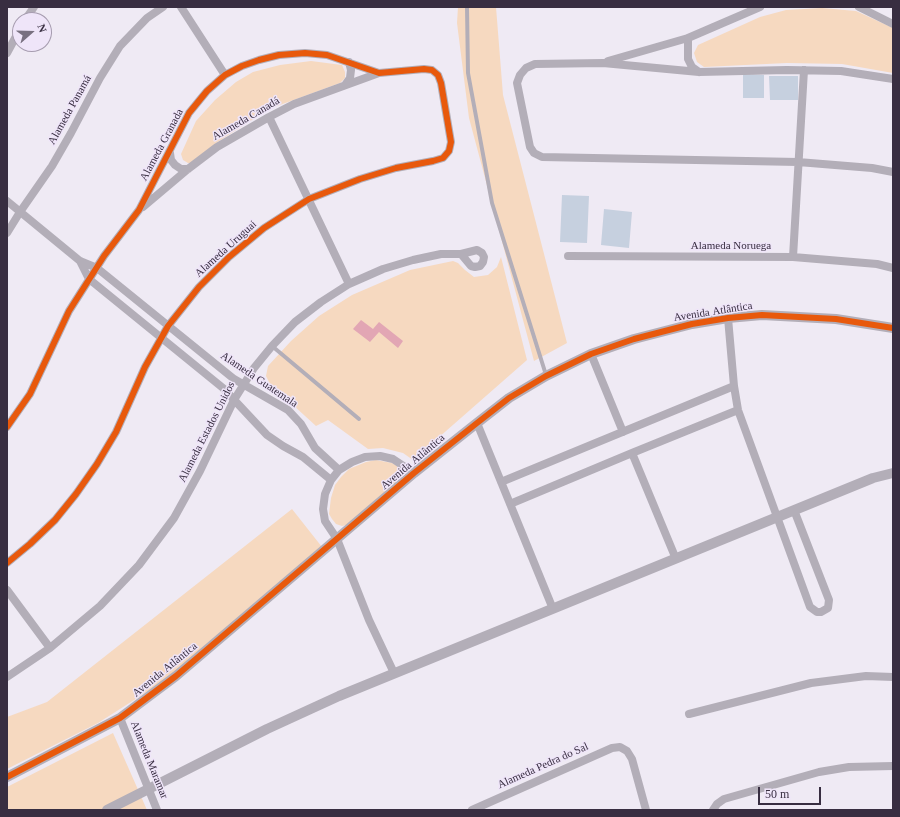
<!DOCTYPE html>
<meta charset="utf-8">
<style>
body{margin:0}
#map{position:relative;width:900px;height:817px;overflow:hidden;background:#efeaf4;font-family:Georgia,serif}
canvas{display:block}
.frame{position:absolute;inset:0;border:8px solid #382e41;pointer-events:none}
.north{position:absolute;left:12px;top:12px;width:40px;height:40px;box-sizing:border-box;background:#efe5f9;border:1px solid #a69caf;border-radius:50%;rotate:70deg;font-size:11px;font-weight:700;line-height:16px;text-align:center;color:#382e41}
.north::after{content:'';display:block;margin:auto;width:14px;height:18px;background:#787080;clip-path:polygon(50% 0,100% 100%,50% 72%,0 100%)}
.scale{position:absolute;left:758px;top:787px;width:63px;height:18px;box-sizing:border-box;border:2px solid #382e41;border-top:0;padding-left:5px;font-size:12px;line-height:14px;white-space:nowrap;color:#382e41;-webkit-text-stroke:3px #efe5f9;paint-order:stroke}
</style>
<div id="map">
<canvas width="900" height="817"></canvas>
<div class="frame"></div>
<div class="north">N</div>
<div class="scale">50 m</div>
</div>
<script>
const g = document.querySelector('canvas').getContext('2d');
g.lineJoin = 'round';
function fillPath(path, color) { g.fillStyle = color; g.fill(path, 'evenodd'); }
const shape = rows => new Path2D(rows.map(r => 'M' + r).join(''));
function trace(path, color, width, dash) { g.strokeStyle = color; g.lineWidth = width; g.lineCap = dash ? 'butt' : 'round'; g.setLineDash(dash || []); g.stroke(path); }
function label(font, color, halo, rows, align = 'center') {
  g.font = font + ' Georgia,serif'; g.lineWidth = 3; g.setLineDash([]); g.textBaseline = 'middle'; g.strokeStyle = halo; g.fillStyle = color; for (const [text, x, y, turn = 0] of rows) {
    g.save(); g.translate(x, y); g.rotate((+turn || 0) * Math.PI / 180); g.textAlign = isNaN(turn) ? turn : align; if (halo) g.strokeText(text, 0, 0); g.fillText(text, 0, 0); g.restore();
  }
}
fillPath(shape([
 [458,7,496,7,503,95,567,343,534,361,469,118,457,23],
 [822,8,856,11,893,28,893,73,842,64,787,63,704,67,697,62,694,53,698,45,760,17,786,10],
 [311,61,342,65,345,72,345,78,340,83,269,109,216,143,195,163,188,163,183,160,181,154,196,121,215,100,236,82,253,72,280,65],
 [501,257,527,360,413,460,403,453,383,448,368,449,328,420,316,426,270,384,266,376,268,366,291,341,319,316,352,295,410,270,453,261,458,263,465,270,474,277,488,275,497,267],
 [376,460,392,463,397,466,400,472,399,481,350,524,342,526,336,524,332,519,329,514,331,498,335,485,341,477,349,469,366,462],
 [292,509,322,547,167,679,98,723,7,769,7,717,47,702],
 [113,733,147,810,7,810,7,787]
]), '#f6d9c0');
fillPath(shape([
 [361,320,373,329,379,322,403,341,398,348,379,332,370,342,353,329]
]), '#e2a6b4');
fillPath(shape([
 [743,74,764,75,764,98,743,98],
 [769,76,798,76,798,100,770,100],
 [562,195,589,196,587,243,560,242],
 [604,209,632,212,629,248,601,245]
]), '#c6d0df');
trace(shape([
 [467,7,468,73,492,203,546,375],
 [272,346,359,419]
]), '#b3aeb8', 4);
trace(shape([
 [181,7,225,75],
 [859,7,893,24],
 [25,20,34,7],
 [688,38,688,59,692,67,699,72],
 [7,53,20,29],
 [608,61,688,38,760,7],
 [893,79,841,71,787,70,699,72,603,63,535,64,526,68,520,75,517,83,530,147,534,153,542,157,798,162,872,168,893,172],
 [345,85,350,78,351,70,349,62],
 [269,117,349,284],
 [170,153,171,160,175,165,181,169,188,169],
 [7,201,80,261,97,268,234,379,288,410,301,424,315,448,339,470],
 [143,207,188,169,217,147,269,117,294,104,379,73],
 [7,233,20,212,52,166,71,133,100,78,120,46,147,18,163,7],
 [568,256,793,257,877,264,893,268],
 [793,257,804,70],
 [80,261,89,279,223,388,267,435,283,446,303,457,331,480],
 [728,318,734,386,738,410,810,607,817,612,821,612,828,608,829,600,794,510],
 [591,354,623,432],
 [477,423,553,609],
 [7,427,30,394,69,311,104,256,139,210,189,113,207,91,225,75,242,66,259,60,279,55,305,53,327,55,379,73,424,69,432,70,438,75,441,83,451,142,449,151,443,158,433,161,396,168,360,179,309,199,264,228,229,257,199,287,168,326,145,367,116,432,97,464,76,494,55,520,30,544,7,563],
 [632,453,676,559],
 [501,482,734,386],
 [510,504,632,453,738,410],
 [7,590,50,648],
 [394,673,369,620,337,539,325,521,323,509,325,494,331,480,339,470,352,462,365,457,380,456,393,459,414,473],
 [7,677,50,648,100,606,139,565,174,518,200,471,234,400,254,368,272,346,295,322,321,302,349,284,383,269,413,260,441,254,461,254,477,250,482,253,484,257,483,262,480,266,475,267,471,266,461,254],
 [689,714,811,683,866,676,893,677],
 [120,718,157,810],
 [472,810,612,748,620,747,627,751,632,759,646,810],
 [713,810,717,804,724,799,819,772,849,767,893,766]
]), '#b3aeb8', 8);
trace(shape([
 [7,777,120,718,176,676,414,473,477,423,509,398,546,376,591,354,634,339,692,324,728,318,762,315,836,319,893,328],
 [107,810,267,729,339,696,873,478,893,473]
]), '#b3aeb8', 10);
trace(shape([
 [7,427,30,394,69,311,104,256,139,210,189,113,207,91,225,75,242,66,259,60,279,55,305,53,327,55,379,73,424,69,432,70,438,75,441,83,451,142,449,151,443,158,433,161,396,168,360,179,309,199,264,228,229,257,199,287,168,326,145,367,116,432,97,464,76,494,55,520,30,544,7,563],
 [7,777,120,718,176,676,414,473,477,423,509,398,546,376,591,354,634,339,692,324,728,318,762,315,836,319,893,328]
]), '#e8590c', 6);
label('11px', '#382e41', '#efe5f9', [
 ["Alameda Panamá",70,110,-61],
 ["Alameda Canadá",246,119,-30],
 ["Alameda Granada",162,145,-62],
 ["Alameda Noruega",731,246],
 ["Alameda Uruguai",226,249,-42],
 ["Avenida Atlântica",713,312,-9],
 ["Alameda Guatemala",259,380,34],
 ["Alameda Estados Unidos",207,432,-63],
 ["Avenida Atlântica",413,462,-40],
 ["Avenida Atlântica",165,670,-39],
 ["Alameda Maramar",149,760,68],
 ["Alameda Pedra do Sal",543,766,-24]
]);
</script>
